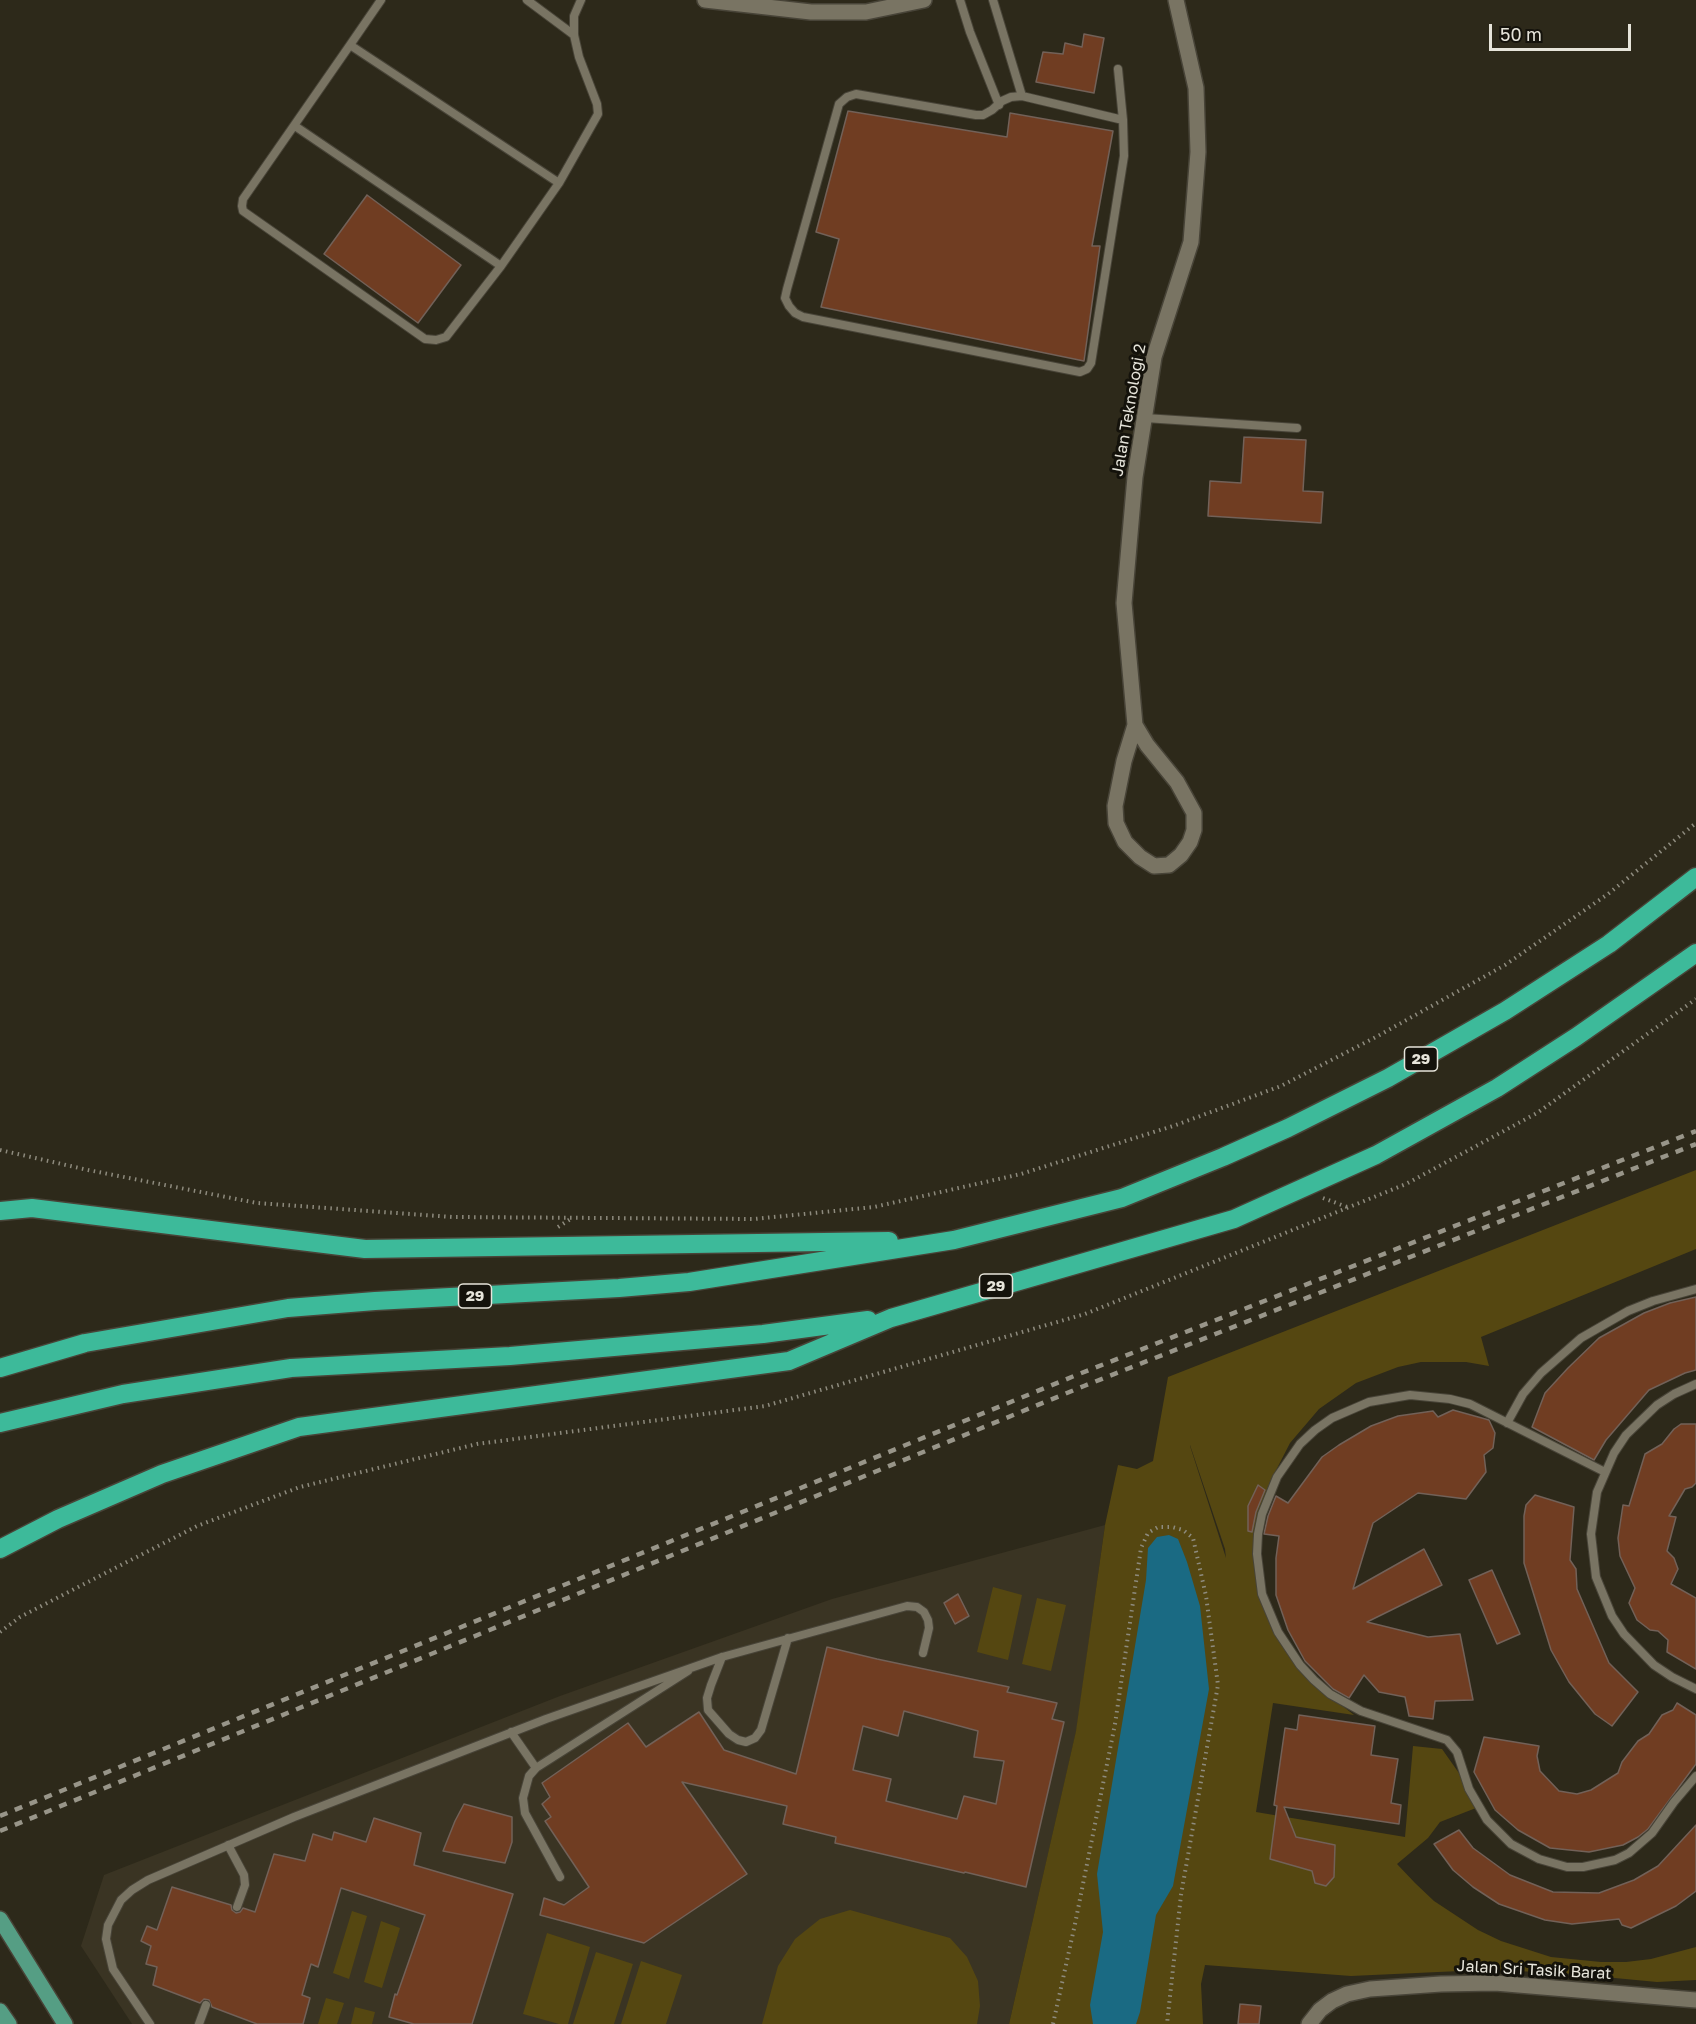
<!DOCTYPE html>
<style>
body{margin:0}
#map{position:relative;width:1696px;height:2024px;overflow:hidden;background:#2d291a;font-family:"Golos Text",sans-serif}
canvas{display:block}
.scale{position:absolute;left:1489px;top:24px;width:142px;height:27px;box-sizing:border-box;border:3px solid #e6e4da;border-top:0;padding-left:8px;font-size:18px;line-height:21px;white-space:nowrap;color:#e6e4da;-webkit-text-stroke:4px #14120b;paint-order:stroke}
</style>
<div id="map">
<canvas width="1696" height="2024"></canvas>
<div class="scale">50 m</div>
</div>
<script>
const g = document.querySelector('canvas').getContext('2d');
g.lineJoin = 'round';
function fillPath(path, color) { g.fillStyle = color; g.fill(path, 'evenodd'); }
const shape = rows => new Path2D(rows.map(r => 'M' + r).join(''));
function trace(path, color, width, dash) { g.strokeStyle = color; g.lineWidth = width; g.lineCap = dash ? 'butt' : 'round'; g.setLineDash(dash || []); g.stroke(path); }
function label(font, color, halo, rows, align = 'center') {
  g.font = font + ' "Golos Text",sans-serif'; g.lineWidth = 6; g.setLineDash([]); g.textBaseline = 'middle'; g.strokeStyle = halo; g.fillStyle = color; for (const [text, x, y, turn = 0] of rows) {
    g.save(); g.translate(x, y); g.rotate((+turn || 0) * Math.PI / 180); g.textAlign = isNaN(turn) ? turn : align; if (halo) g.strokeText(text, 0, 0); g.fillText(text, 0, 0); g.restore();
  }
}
fillPath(shape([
 [1105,1525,1077,1728,1009,2024,132,2024,81,1946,104,1875,560,1696,832,1599]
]), '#3a3423');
fillPath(shape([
 [1696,1170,1696,1249,1481,1337,1489,1366,1466,1362,1421,1362,1398,1367,1356,1383,1319,1409,1290,1443,1270,1482,1264,1504,1259,1548,1264,1592,1280,1633,1320,1688,1354,1715,1273,1703,1256,1812,1405,1837,1413,1746,1442,1749,1461,1776,1476,1808,1440,1822,1428,1838,1397,1864,1415,1883,1434,1901,1478,1930,1501,1941,1551,1957,1601,1962,1626,1962,1651,1959,1696,1947,1696,1980,1657,1982,1562,1973,1515,1971,1460,1971,1351,1976,1205,1965,1201,1984,1203,2024,1009,2024,1076,1731,1105,1525,1118,1465,1137,1469,1153,1461,1168,1377],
 [1190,1445,1225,1549,1226,1558,1190,1446],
 [993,1587,1022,1595,1008,1660,977,1652],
 [1037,1598,1066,1605,1051,1671,1022,1664],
 [850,1910,950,1938,967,1957,978,1981,980,2006,977,2024,762,2024,778,1966,795,1939,820,1919],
 [352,1911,367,1916,349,1979,333,1973],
 [381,1921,400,1928,382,1988,364,1982],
 [547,1933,590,1947,568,2024,559,2024,523,2014],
 [596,1952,633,1964,614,2024,573,2024],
 [641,1961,682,1975,666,2024,621,2024],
 [326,1998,344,2003,337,2024,318,2024],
 [355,2007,375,2012,372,2024,351,2024]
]), '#554711');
fillPath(shape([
 [1169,1535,1178,1539,1187,1562,1200,1606,1209,1689,1173,1886,1156,1915,1140,2012,1136,2024,1093,2024,1090,2005,1103,1932,1097,1874,1146,1580,1148,1548,1157,1537]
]), '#1a6a83');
const building = shape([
 [1084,34,1104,38,1094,93,1036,82,1043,52,1063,54,1065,43,1082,47,1084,34],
 [848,111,1007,137,1010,113,1113,131,1092,246,1100,246,1084,361,821,307,839,239,816,232,848,111],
 [367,195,461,265,418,323,324,254,367,195],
 [1244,437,1306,440,1303,491,1323,492,1321,523,1208,516,1210,481,1241,483,1244,437],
 [1696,1297,1696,1370,1685,1373,1649,1390,1606,1440,1594,1460,1532,1427,1545,1393,1568,1368,1599,1338,1644,1313,1670,1303,1696,1297],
 [1453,1410,1489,1420,1495,1433,1493,1448,1484,1455,1486,1472,1466,1499,1418,1493,1373,1523,1353,1589,1424,1549,1442,1585,1367,1622,1428,1637,1460,1634,1473,1700,1435,1701,1433,1719,1409,1716,1405,1697,1379,1692,1364,1675,1349,1698,1333,1689,1305,1661,1288,1630,1276,1595,1276,1558,1279,1536,1264,1534,1268,1516,1276,1496,1288,1503,1322,1457,1339,1445,1371,1426,1398,1416,1433,1411,1438,1417,1453,1410],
 [1681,1424,1696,1424,1696,1483,1692,1487,1685,1489,1669,1516,1676,1517,1667,1551,1674,1558,1678,1569,1671,1584,1696,1598,1696,1669,1667,1652,1668,1640,1658,1631,1650,1630,1637,1620,1629,1603,1635,1588,1620,1556,1618,1538,1623,1505,1629,1506,1645,1454,1662,1444,1674,1429,1681,1424],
 [1258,1485,1265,1490,1256,1512,1252,1532,1248,1531,1248,1506,1258,1485],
 [1535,1495,1574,1507,1570,1560,1576,1569,1577,1589,1609,1663,1638,1692,1612,1726,1595,1714,1569,1682,1551,1650,1524,1563,1524,1516,1526,1505,1535,1495],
 [1492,1570,1520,1634,1497,1644,1469,1580,1492,1570],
 [958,1594,969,1616,955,1624,944,1603,958,1594],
 [827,1647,877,1659,1009,1687,1007,1692,1057,1703,1052,1719,1064,1722,1026,1887,965,1872,964,1873,835,1843,836,1837,783,1824,787,1806,682,1782,747,1874,644,1943,540,1915,544,1898,564,1905,589,1887,545,1821,551,1817,542,1804,550,1797,542,1783,628,1723,646,1747,699,1712,724,1750,796,1774,827,1647],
 [904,1711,978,1731,974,1757,1004,1761,996,1804,964,1796,957,1819,886,1801,891,1779,853,1770,863,1726,898,1736,904,1711],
 [1677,1703,1696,1715,1696,1764,1648,1829,1638,1837,1623,1845,1589,1852,1550,1848,1518,1830,1495,1810,1474,1772,1484,1737,1539,1746,1537,1756,1540,1771,1559,1791,1577,1794,1591,1790,1618,1773,1622,1762,1638,1741,1649,1734,1662,1715,1673,1710,1677,1703],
 [1299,1715,1375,1726,1371,1755,1398,1759,1391,1803,1401,1805,1399,1824,1284,1807,1296,1837,1335,1845,1334,1877,1326,1886,1315,1883,1312,1871,1270,1859,1277,1806,1274,1805,1285,1728,1297,1730,1299,1715],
 [464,1804,512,1817,512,1842,505,1863,443,1851,455,1821,464,1804],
 [374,1818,421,1833,414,1865,513,1894,472,2024,414,2024,389,2017,395,1994,397,1995,425,1915,341,1888,318,1967,311,1964,302,1995,310,1998,303,2024,257,2024,212,2007,209,2000,204,1999,200,2003,153,1985,157,1967,146,1964,151,1946,141,1941,147,1926,157,1930,172,1887,231,1905,232,1910,236,1913,240,1912,243,1908,255,1912,274,1854,305,1861,313,1834,332,1840,334,1832,366,1842,374,1818],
 [1696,1825,1696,1891,1676,1906,1631,1928,1622,1925,1619,1919,1572,1924,1545,1920,1499,1904,1473,1887,1453,1870,1434,1844,1459,1830,1473,1848,1510,1875,1553,1892,1599,1893,1634,1880,1658,1866,1696,1825],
 [1240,2004,1261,2006,1259,2024,1238,2024,1240,2004]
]);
fillPath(building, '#703d22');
trace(building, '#726158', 1.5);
const lane = shape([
 [381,0,350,45,559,183,598,114,597,104,579,57,574,35,574,16,581,0],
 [527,0,574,35],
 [960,0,970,32,999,105],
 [993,0,1022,96],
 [350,45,243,199,242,206,243,211,425,339,436,340,446,337,501,266,559,183],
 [1118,69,1123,120,1124,156,1091,363,1087,369,1080,372,803,317,795,313,789,306,785,298,787,289,839,104,847,97,856,94,976,115,983,115,992,110,1002,101,1011,97,1022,96,1123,120],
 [295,126,501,266],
 [1145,418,1297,428],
 [1696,1384,1674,1394,1657,1405,1626,1435,1614,1453,1597,1492,1591,1534,1596,1577,1612,1616,1624,1634,1654,1665,1672,1677,1696,1689],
 [1507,1423,1523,1394,1541,1373,1581,1338,1628,1311,1653,1301,1696,1289],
 [1605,1472,1470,1404,1450,1399,1410,1395,1369,1402,1332,1418,1315,1430,1300,1444,1277,1477,1262,1514,1258,1534,1257,1554,1262,1594,1278,1632,1300,1665,1314,1680,1330,1694,1361,1711,1447,1740,1457,1752,1469,1789,1487,1820,1511,1844,1539,1859,1567,1867,1583,1867,1615,1860,1629,1853,1652,1833,1674,1802,1696,1776],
 [722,1657,711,1685,707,1698,708,1710,729,1734,738,1740,746,1742,755,1738,761,1730,788,1638],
 [511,1732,536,1768],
 [228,1845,244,1875,245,1885,237,1907],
 [560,1877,525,1813,523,1798,529,1776,536,1768,688,1671],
 [150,2024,113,1969,106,1939,108,1925,121,1900,132,1890,148,1880,294,1817,546,1719,722,1657,907,1606,917,1607,924,1612,928,1620,929,1628,923,1653],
 [199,2024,206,2005]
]);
const street = shape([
 [1135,725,1147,745,1177,782,1194,813,1194,830,1190,842,1181,855,1169,865,1154,866,1140,857,1125,842,1116,823,1115,806,1124,761,1135,725,1124,603,1135,477,1154,357,1191,242,1198,152,1196,88,1176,0],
 [1309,2024,1320,2010,1332,2001,1347,1994,1370,1989,1441,1984,1495,1983,1696,2000]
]);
const secondary = shape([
 [705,0,811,12,866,12,924,0]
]);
const primary = shape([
 [0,1919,65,2024],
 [0,2011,9,2024]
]);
const highway = shape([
 [0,1211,32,1208,365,1249,889,1241],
 [0,1368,85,1343,288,1308,375,1301,619,1288,689,1282,954,1240,1122,1198,1223,1157,1288,1128,1388,1078,1505,1011,1609,944,1696,877],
 [0,1423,123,1394,291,1368,510,1356,763,1334,868,1320],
 [0,1549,58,1519,162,1474,299,1427,789,1361,891,1318,1234,1219,1376,1155,1497,1088,1576,1037,1696,953]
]);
trace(lane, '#484438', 10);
trace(street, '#484438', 18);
trace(secondary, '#484438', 18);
trace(primary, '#484438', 18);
trace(highway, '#484438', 21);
trace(shape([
 [0,1150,88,1170,257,1203,452,1217,754,1219,874,1207,1021,1174,1176,1125,1281,1086,1376,1037,1505,965,1608,894,1696,823],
 [1323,1198,1347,1207],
 [558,1227,572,1218],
 [0,1632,20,1617,197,1526,300,1487,477,1444,765,1406,1085,1314,1406,1184,1537,1113,1696,999],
 [1053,2024,1075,1924,1115,1724,1141,1548,1148,1533,1158,1527,1172,1527,1183,1530,1193,1538,1206,1596,1218,1685,1181,1895,1167,2024]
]), '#8e8b7e', 4, [1.5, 4.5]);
trace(lane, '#797463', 8);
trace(street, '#797463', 15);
trace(secondary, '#797463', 15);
trace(primary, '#559e84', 15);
trace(highway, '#3dba9a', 18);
trace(shape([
 [0,1816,1079,1374,1696,1131],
 [0,1831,1084,1386,1696,1144]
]), '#989589', 4.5, [8, 8]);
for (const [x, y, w] of [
 [1421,1059,33],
 [996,1286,33],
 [475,1296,33]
]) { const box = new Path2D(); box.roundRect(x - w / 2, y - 12, w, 24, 4.5); g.fillStyle = '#14120b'; g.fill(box); trace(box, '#e6e4da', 1.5); }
label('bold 15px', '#e6e4da', null, [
 ["29",1421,1059],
 ["29",996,1286],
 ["29",475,1296]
]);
label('16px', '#e6e4da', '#14120b', [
 ["Jalan Teknologi 2",1129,410,-80],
 ["Jalan Sri Tasik Barat",1534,1970,3]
]);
</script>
